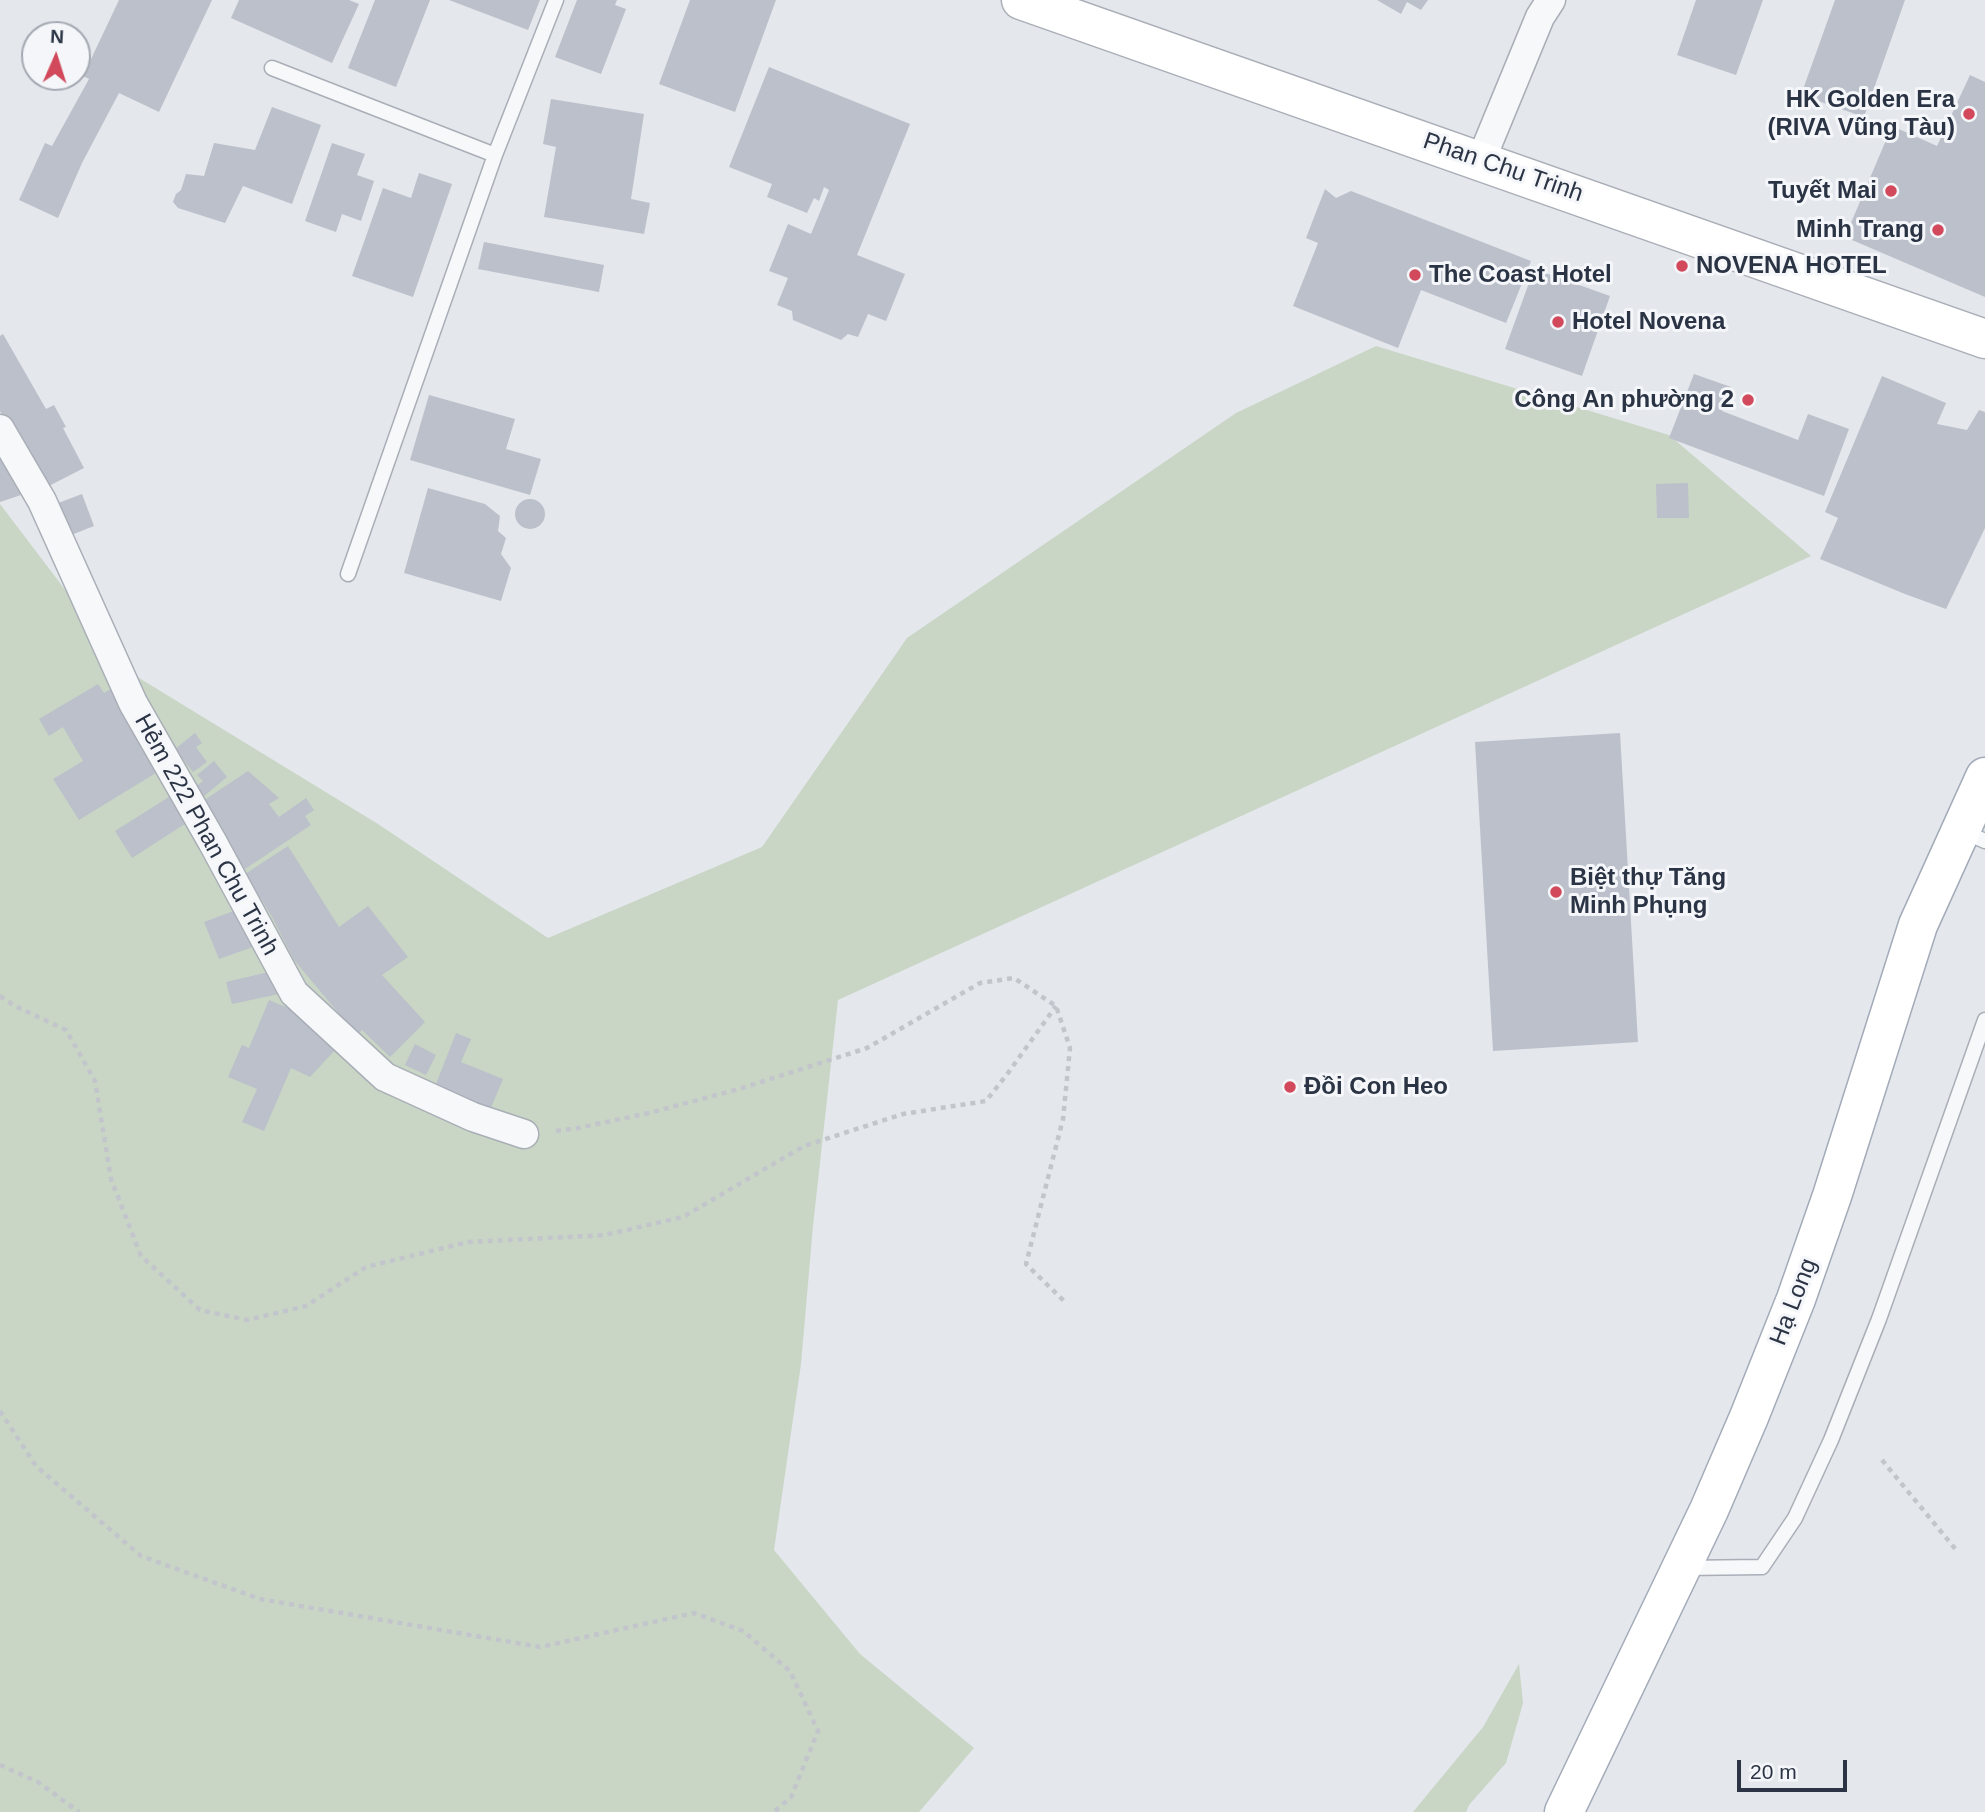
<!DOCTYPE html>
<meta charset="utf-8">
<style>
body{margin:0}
#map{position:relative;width:1985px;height:1812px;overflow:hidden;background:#e4e7ec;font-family:Arial,sans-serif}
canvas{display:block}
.north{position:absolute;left:21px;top:21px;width:70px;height:70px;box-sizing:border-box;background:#f4f6f9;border:2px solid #a4a8b1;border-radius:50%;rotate:3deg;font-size:19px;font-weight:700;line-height:28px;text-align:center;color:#2b3445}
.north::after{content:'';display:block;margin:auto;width:24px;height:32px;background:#d1495b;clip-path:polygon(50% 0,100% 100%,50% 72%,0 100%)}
.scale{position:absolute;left:1737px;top:1760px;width:110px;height:32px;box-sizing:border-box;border:4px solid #2b3445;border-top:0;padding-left:9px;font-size:21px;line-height:24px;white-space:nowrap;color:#2b3445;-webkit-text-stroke:5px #f4f6f9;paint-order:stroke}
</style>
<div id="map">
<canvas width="1985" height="1812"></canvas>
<div class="north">N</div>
<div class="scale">20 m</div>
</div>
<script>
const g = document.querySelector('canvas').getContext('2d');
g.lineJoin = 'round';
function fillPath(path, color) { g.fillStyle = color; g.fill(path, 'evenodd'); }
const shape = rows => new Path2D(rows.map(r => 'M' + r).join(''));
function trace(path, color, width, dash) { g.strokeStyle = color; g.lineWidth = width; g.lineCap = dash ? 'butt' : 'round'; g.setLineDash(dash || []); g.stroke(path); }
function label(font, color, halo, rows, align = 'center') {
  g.font = font + ' Arial,sans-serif'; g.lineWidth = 6; g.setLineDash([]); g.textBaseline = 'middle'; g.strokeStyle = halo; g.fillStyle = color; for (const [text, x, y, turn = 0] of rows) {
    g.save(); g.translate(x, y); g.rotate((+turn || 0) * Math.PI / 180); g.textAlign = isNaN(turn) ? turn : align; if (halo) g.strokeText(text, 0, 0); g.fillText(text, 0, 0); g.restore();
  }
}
fillPath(shape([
 [1376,346,1669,435,1811,556,838,1000,813,1226,801,1364,774,1550,860,1654,974,1748,919,1812,0,1812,0,504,126,670,378,824,548,938,762,847,907,638,1236,413],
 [1519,1664,1523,1703,1506,1763,1469,1805,1466,1812,1413,1812,1483,1727]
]), '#c9d6c5');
fillPath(shape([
 [119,0,212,0,159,112,119,93,82,163,58,218,19,200,45,143,52,146,89,79,83,76],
 [239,0,349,0,359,4,332,63,231,18],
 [375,0,430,0,396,87,348,68],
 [449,0,540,0,528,30],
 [577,0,617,0,615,5,626,9,601,74,555,57],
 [690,0,776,0,735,112,659,84],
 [1377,0,1428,0,1421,10,1407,2,1401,14],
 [1696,0,1763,0,1736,75,1677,55],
 [1835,0,1905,0,1864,117,1801,95],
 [769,67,910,124,857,255,905,274,886,321,868,314,858,337,848,334,841,340,793,320,792,311,777,305,788,278,769,271,788,224,811,234,829,190,824,187,819,201,814,198,807,213,767,197,772,184,729,167],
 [1970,75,1985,82,1985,297,1845,237,1892,126,1937,146],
 [551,99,644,114,631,199,650,203,644,234,544,217,556,147,543,144],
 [272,107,321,125,292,204,243,186,225,223,178,208,173,202,176,194,181,190,186,174,204,176,214,143,255,150],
 [332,143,365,154,357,175,374,181,361,221,342,214,336,232,305,221],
 [419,173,452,184,413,297,352,276,383,188,411,198],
 [1325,189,1336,198,1351,191,1531,261,1506,323,1421,290,1398,348,1293,306,1318,243,1306,238],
 [484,242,604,265,599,292,478,269],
 [1534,269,1610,296,1582,376,1505,349],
 [3,334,46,409,54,405,66,427,63,428,84,468,39,491,21,450,0,411,0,336],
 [1694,374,1731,387,1722,411,1798,440,1808,414,1849,429,1824,496,1669,438],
 [1882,376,1946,403,1937,424,1967,430,1979,410,1985,412,1985,528,1946,609,1905,594,1820,559,1838,518,1825,512],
 [429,395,515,419,506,449,541,459,530,495,410,460],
 [0,450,21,495,0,502],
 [1688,483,1689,518,1657,518,1656,484],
 [428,488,485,504,500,516,498,531,506,538,501,554,511,568,501,601,404,573],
 [82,494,94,526,66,537,53,505],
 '515 514a15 15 0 1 1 30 0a15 15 0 1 1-30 0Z',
 [98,684,104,693,114,687,164,768,79,820,53,779,83,761,63,727,49,736,39,719],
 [195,733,202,743,196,747,207,762,193,772,175,749],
 [1620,733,1638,1042,1493,1051,1475,742],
 [214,761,227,777,203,797,195,787,203,781,197,775],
 [248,771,279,798,269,804,279,817,306,798,314,810,305,816,311,825,245,869,222,836,224,834,203,801],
 [172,795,188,822,132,858,115,831],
 [288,846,339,927,368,906,408,957,382,975,425,1022,390,1057,362,1030,357,1035,294,960,271,915,245,874],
 [239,909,253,947,219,959,204,922],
 [273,971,279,994,232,1004,226,982],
 [269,1000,312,1018,337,1048,310,1077,291,1068,264,1131,242,1122,257,1089,228,1077,242,1045,249,1048],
 [456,1033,471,1039,461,1062,503,1079,490,1110,434,1089],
 [415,1044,436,1055,426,1075,405,1065]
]), '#bbc0ca');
const service = shape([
 [272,68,495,155],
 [348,574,495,155,556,0],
 [1962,831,1985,841],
 [1683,1568,1762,1567,1795,1518,1831,1440,1879,1319,1985,1020]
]);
const minor = shape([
 [1481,160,1540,17,1551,0],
 [0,429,42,501,133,703,213,843,294,993,385,1077,473,1117,524,1134]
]);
const secondary = shape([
 [1021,0,1985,339]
]);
const primary = shape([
 [1564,1812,1709,1510,1749,1417,1796,1299,1832,1196,1918,925,1985,777]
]);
trace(service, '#a9aeb7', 17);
trace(minor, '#a9aeb7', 31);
trace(secondary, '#a9aeb7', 41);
trace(primary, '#a3abb8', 41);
trace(shape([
 [0,996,15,1006,66,1030,95,1081,111,1179,141,1256,200,1310,247,1320,306,1306,366,1267,468,1242,605,1235,683,1217,804,1146,903,1114,986,1101,1008,1073,1056,1006],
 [556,1131,578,1128,649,1113,739,1089,867,1048,980,983,1014,978,1056,1006,1070,1048,1063,1119,1026,1264,1066,1303],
 [0,1411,36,1466,141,1556,260,1599,540,1647,694,1613,743,1631,790,1671,818,1731,791,1797,774,1812],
 [1882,1460,1957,1551],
 [0,1765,38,1782,79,1812]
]), '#c2c5cb', 4.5, [5, 5]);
trace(service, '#f7f8fa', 14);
trace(minor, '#f7f8fa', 28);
trace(secondary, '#fff', 38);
trace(primary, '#fff', 38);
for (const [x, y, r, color] of [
 [1969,114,7,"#d1495b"],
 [1891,191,7,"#d1495b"],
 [1938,230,7,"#d1495b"],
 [1682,266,7,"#d1495b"],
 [1415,275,7,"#d1495b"],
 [1558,322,7,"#d1495b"],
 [1748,400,7,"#d1495b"],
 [1556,892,7,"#d1495b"],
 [1290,1087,7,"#d1495b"]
]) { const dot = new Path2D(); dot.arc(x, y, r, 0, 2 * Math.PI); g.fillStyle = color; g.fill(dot); trace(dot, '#f4f6f9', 2.5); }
label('bold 24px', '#2b3445', '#f4f6f9', [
 ["HK Golden Era",1955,100,"right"],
 ["(RIVA Vũng Tàu)",1955,128,"right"],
 ["Tuyết Mai",1877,191,"right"],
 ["Minh Trang",1924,230,"right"],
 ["NOVENA HOTEL",1696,266],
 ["The Coast Hotel",1429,275],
 ["Hotel Novena",1572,322],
 ["Công An phường 2",1734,400,"right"],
 ["Biệt thự Tăng",1570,878],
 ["Minh Phụng",1570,906],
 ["Đồi Con Heo",1304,1087]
], 'left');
label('24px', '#2b3445', '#f4f6f9', [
 ["Phan Chu Trinh",1503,168,19],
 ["Hẻm 222 Phan Chu Trinh",206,835,61],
 ["Hạ Long",1794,1302,-69]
]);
</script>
